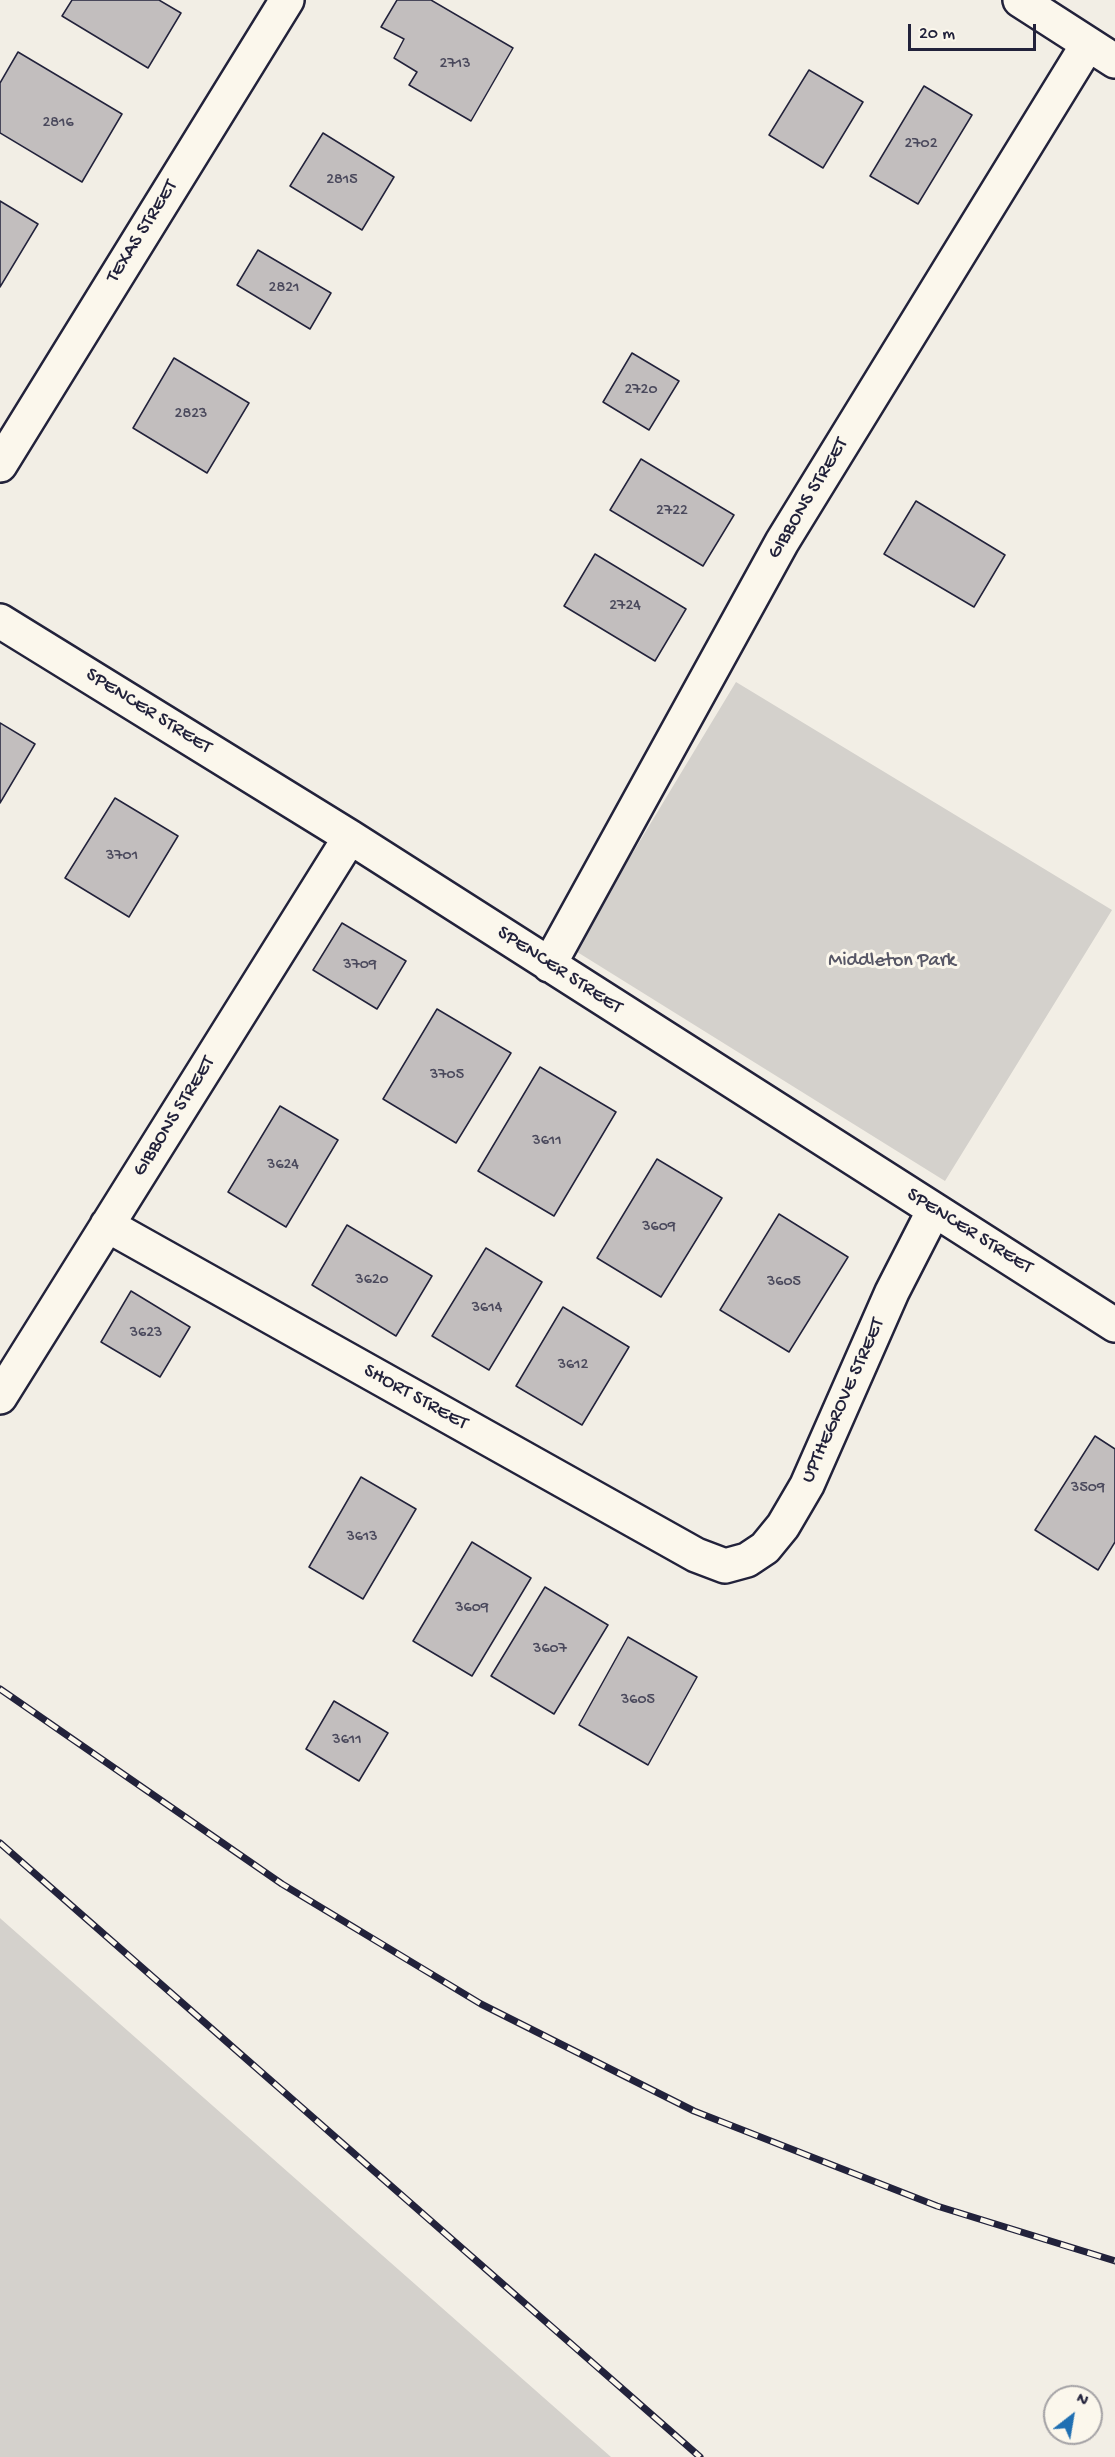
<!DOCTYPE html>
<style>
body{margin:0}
#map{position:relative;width:1115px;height:2457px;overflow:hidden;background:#f2eee5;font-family:"Gochi Hand",sans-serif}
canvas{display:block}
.north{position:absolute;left:1043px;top:2385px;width:60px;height:60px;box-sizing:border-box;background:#fbf7ec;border:2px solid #a4a2a5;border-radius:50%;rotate:31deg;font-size:16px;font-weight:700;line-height:24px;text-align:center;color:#22223b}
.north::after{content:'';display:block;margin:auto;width:21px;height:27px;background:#1f6fb2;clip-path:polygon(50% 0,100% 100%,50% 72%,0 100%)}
.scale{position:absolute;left:908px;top:24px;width:128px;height:27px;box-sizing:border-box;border:3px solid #22223b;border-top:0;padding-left:8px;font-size:18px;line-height:21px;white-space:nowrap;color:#22223b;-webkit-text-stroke:4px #fbf7ec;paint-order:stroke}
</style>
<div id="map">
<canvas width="1115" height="2457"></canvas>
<div class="north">N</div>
<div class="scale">20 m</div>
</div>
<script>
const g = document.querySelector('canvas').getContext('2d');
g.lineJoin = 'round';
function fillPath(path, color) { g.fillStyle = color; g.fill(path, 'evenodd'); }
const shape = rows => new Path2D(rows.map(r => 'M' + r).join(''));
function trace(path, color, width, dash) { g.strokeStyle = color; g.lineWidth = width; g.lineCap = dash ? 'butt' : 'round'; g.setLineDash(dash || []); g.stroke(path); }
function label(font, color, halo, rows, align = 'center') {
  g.font = font + ' "Gochi Hand",sans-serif'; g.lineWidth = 6; g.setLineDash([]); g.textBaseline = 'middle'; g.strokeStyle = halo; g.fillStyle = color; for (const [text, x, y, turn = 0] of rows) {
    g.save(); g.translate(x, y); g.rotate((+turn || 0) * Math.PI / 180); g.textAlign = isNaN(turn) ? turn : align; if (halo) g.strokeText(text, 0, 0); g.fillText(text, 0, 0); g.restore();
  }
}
fillPath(shape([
 [736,682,1112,910,945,1181,574,950],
 [0,1918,1,1919,611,2457,0,2457]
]), '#d4d1cc');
const building = shape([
 [72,0,159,0,181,13,148,68,62,16,72,0],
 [397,0,431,0,513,48,471,121,409,85,417,72,394,58,404,39,381,27,397,0],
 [18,52,122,114,82,182,0,133,0,83,18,52],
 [809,70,863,102,823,168,769,135,809,70],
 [924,86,972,115,918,204,870,176,924,86],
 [323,133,394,177,362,230,290,186,323,133],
 [0,201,38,224,0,287,0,201],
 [258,250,331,293,310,329,237,285,258,250],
 [632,353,679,381,649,430,603,402,632,353],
 [174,358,249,403,207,473,133,428,174,358],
 [641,459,734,515,703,566,610,510,641,459],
 [916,501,1005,555,974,607,884,554,916,501],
 [595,554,686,609,655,661,564,606,595,554],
 [0,723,35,744,0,803,0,723],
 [115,798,178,836,129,917,65,878,115,798],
 [342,923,406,961,377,1009,313,970,342,923],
 [437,1009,511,1053,456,1143,383,1099,437,1009],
 [540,1067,616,1112,554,1216,478,1171,540,1067],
 [280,1106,338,1140,286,1227,228,1192,280,1106],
 [657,1159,722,1198,661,1297,597,1258,657,1159],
 [779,1214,848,1257,789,1352,720,1310,779,1214],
 [347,1225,432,1276,396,1336,312,1285,347,1225],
 [486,1248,542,1282,489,1370,432,1336,486,1248],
 [131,1291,190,1327,160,1377,101,1342,131,1291],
 [563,1307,629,1347,582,1425,516,1386,563,1307],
 [1095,1436,1115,1449,1115,1542,1098,1570,1035,1530,1095,1436],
 [361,1477,416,1509,363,1599,309,1567,361,1477],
 [472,1542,531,1578,472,1676,413,1641,472,1542],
 [545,1587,608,1625,554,1714,491,1676,545,1587],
 [628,1637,697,1677,648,1765,579,1725,628,1637],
 [334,1701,388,1733,359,1781,306,1749,334,1701]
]);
fillPath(building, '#c2bebe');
trace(building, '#22223b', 1.5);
const minor = shape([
 [1020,0,1115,61],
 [0,465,287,0],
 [0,621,350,837,1115,1325],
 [549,965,782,542,1088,44],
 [107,1225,696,1555,725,1566,747,1560,765,1548,783,1526,807,1485,892,1292,934,1210],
 [0,1397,350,837]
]);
trace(minor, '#22223b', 38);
trace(minor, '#fbf7ec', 33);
const rail = shape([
 [0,1689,282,1884,481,2004,694,2111,937,2206,1115,2261],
 [0,1843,700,2457]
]);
trace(rail, '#22223b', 7);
trace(rail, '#fbf7ec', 4.5, [14]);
label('16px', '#4a495c', null, [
 ["2713",455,65],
 ["2816",58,124],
 ["2702",921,145],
 ["2815",342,181],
 ["2821",284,289],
 ["2720",641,391],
 ["2823",191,415],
 ["2722",672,512],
 ["2724",625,607],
 ["3701",122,857],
 ["3709",360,966],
 ["3705",447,1076],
 ["3611",547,1142],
 ["3624",283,1166],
 ["3609",659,1228],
 ["3620",372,1281],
 ["3605",784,1283],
 ["3614",487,1309],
 ["3623",146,1334],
 ["3612",573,1366],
 ["3509",1088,1489],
 ["3613",362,1538],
 ["3609",472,1609],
 ["3607",550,1650],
 ["3605",638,1701],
 ["3611",347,1741]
]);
label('20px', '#22223b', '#fbf7ec', [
 ["TEXAS STREET",143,232,-58],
 ["GIBBONS STREET",809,499,-59],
 ["SPENCER STREET",148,712,32],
 ["SPENCER STREET",559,971,33],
 ["GIBBONS STREET",175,1117,-58],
 ["SPENCER STREET",969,1232,32],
 ["SHORT STREET",415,1398,29],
 ["UPTHEGROVE STREET",844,1401,-66]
]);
label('20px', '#575766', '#fbf7ec', [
 ["Middleton Park",892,962]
]);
</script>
